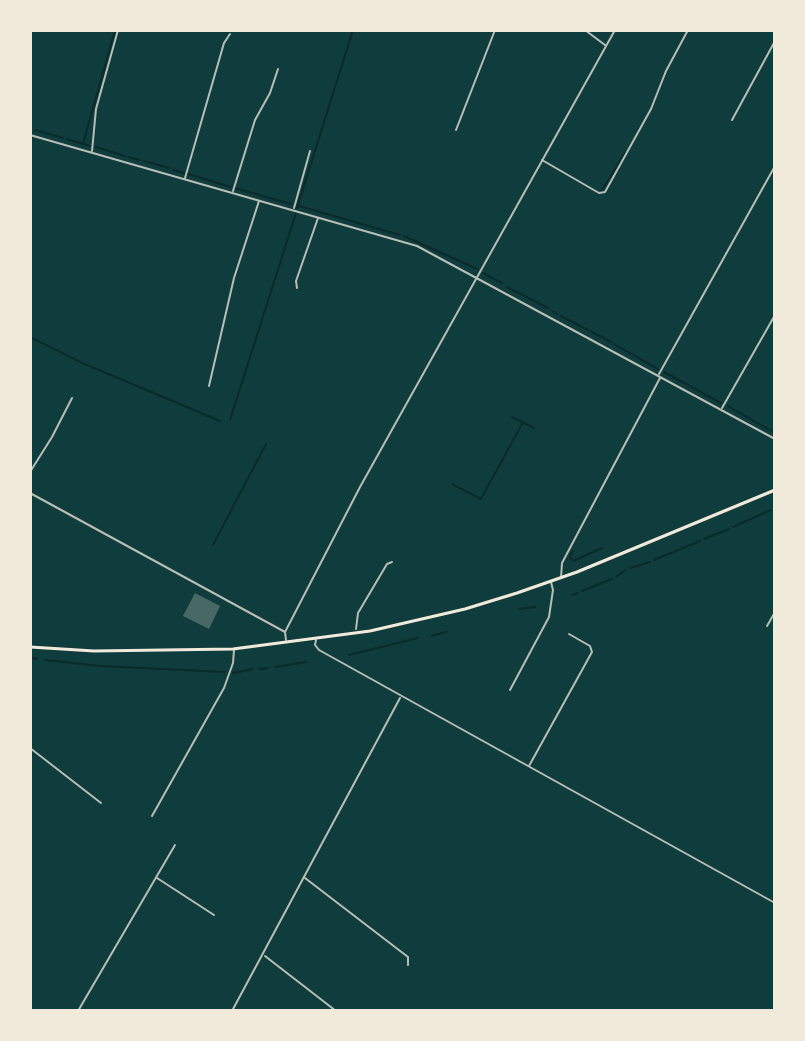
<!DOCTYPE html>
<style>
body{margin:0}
#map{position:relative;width:805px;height:1041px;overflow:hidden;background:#0f3d3e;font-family:Literata,serif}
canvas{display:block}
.frame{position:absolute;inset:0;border:32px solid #f1e9da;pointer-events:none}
</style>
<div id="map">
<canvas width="805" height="1041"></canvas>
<div class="frame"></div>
</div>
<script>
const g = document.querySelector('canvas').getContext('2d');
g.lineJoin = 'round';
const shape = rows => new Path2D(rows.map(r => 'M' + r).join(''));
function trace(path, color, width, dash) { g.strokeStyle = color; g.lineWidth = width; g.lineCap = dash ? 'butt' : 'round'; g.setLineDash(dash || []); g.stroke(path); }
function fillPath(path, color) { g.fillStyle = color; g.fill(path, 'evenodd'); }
trace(shape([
 [35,130,63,138],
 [67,139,90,146],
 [83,144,115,30],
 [96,147,125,156],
 [128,157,139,160],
 [144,161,169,168],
 [173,170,184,173],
 [188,174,231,187],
 [235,188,291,204],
 [601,192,625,153],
 [299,206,400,235],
 [297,208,353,30],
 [404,236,477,269],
 [483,273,502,283],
 [507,287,548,308],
 [552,311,557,314],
 [561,316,588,330],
 [590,331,611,342],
 [30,337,80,362,220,421],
 [614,344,658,369],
 [664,372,721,403],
 [728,406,768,429],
 [512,417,534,428],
 [230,420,296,213],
 [771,430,775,432],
 [452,484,481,499,523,422],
 [733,527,771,510],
 [704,539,729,529],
 [213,545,266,444],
 [573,551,570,557,573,561,602,548],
 [654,560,700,541],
 [630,568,650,562],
 [616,577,625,570],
 [582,591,612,579],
 [572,595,578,593],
 [519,609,535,607],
 [432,636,446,632],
 [349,655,418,638],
 [30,658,37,659],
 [45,660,100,666,225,672],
 [275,667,306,662],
 [259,669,268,668],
 [233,673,253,669],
 [775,892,775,897]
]), '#0a2a2b', 2);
fillPath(shape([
 [195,593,220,606,209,629,183,616]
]), '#486865');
trace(shape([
 [585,30,605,45],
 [732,120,775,41],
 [456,130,495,30],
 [30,135,417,246,775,439],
 [92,151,96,109,118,30],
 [542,160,599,193,605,192,651,109,666,71,688,30],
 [185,178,224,43,230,34],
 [233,191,255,120,270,93,278,69],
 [294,208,310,151],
 [297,288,296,281,318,218],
 [659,374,775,166],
 [209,386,234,278,259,201],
 [722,408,775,315],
 [30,472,52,437,72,398],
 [30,493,285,632,286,640],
 [561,578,562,563,660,378],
 [767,626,775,612],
 [356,629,358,613,387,564,392,562],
 [285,632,360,487,615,30],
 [316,640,315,645,319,650,775,903],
 [510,690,549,617,553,590,551,582],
 [30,748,101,803],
 [529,766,592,652,590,646,569,634],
 [152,816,224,688,233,663,234,650],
 [157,878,214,915],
 [305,878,408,957,408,965],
 [265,956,336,1011],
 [78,1011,175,845],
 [232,1011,400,698]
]), '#b8beb3', 2);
trace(shape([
 [30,647,94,651,233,649,370,631,465,609,517,593,577,572,775,490]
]), '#f1e9da', 3);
</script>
